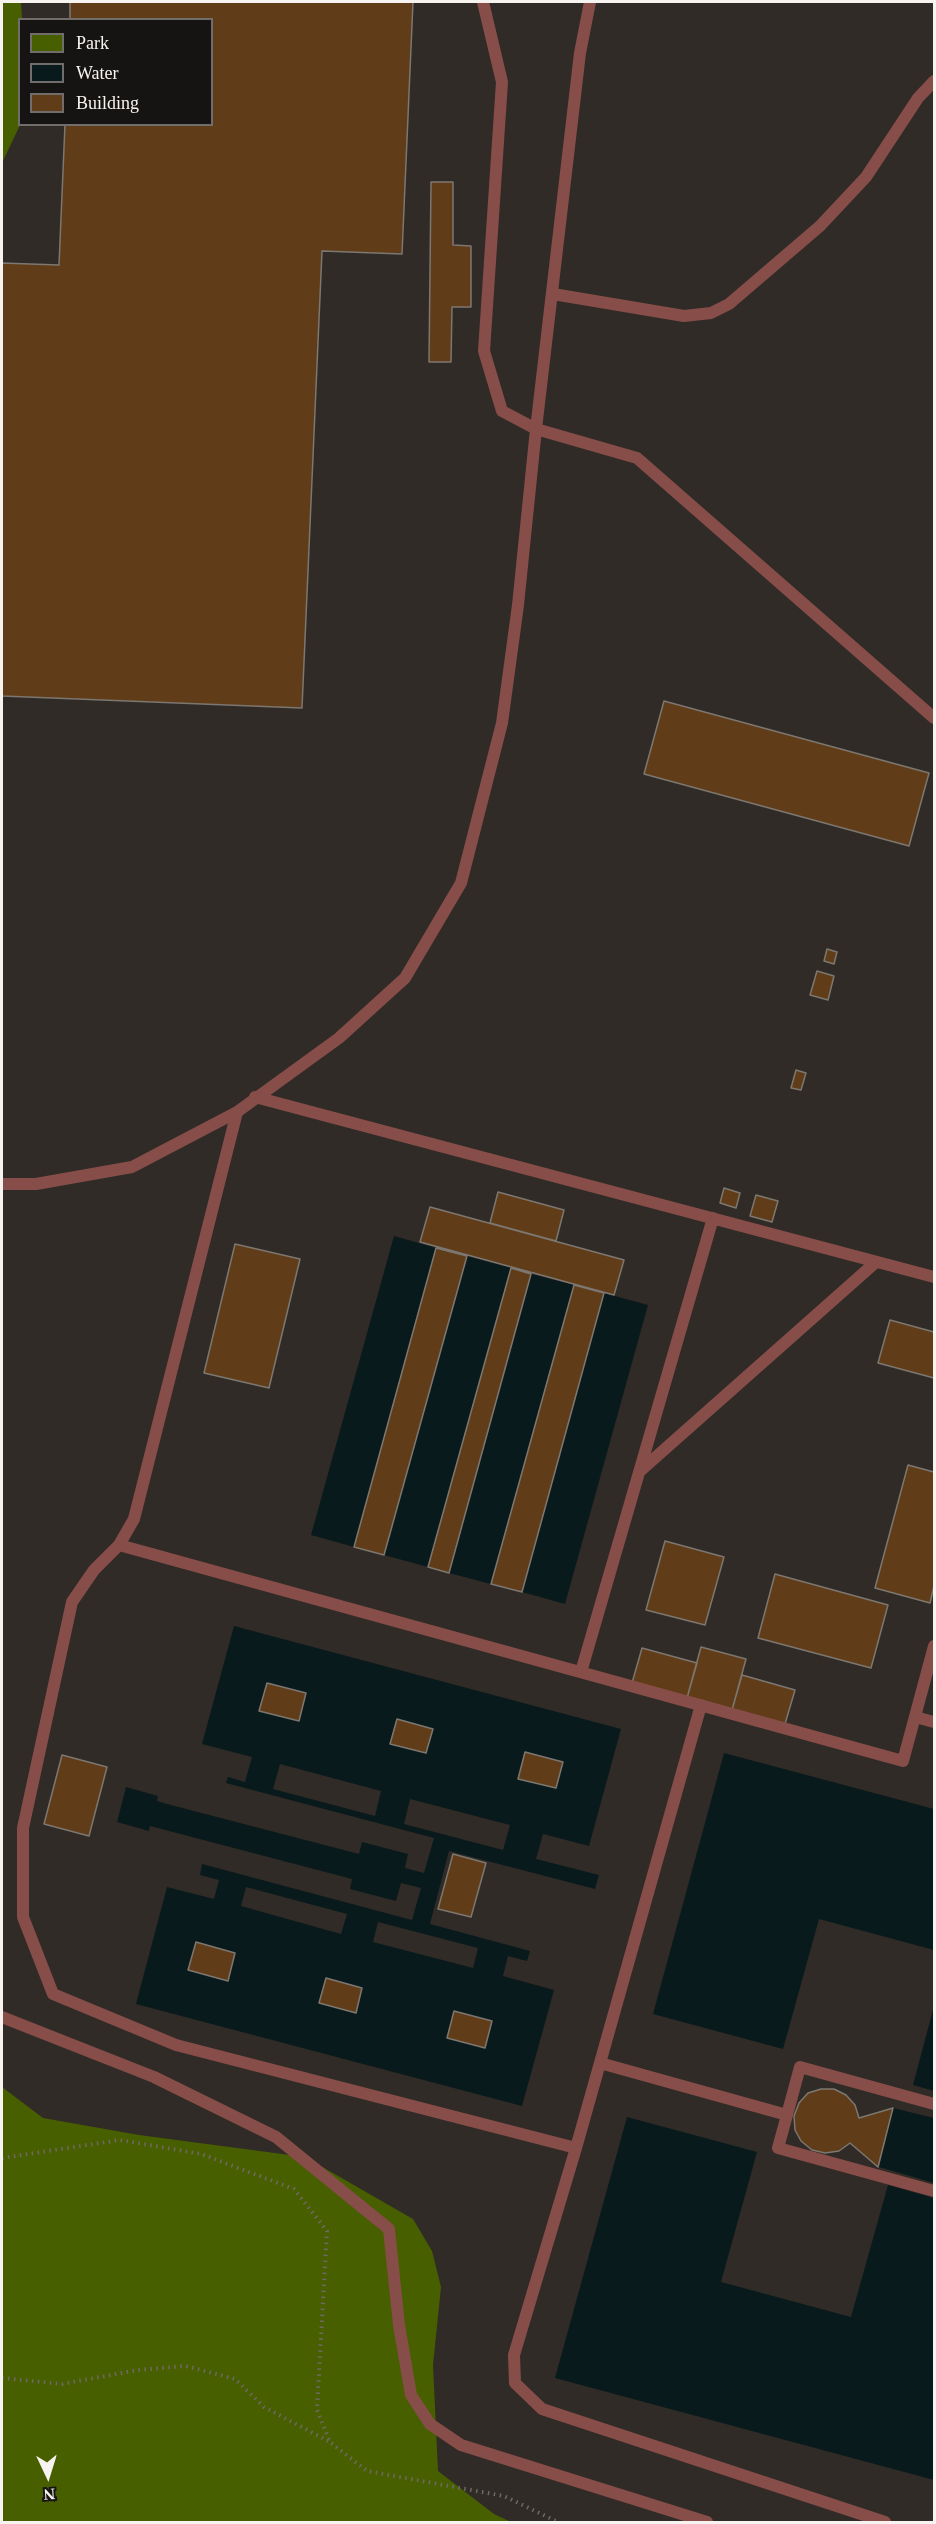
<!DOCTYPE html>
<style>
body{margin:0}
#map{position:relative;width:936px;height:2524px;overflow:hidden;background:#302b26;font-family:Georgia,serif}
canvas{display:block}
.frame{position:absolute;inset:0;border:3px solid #f7f3f0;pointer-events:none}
.legend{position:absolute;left:18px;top:18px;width:195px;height:108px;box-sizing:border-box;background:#161412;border:2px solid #706d6b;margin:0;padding:8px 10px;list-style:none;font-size:18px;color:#f7f3f0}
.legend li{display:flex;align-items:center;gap:12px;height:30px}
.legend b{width:30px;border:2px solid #706d6b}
.north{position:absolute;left:18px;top:2446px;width:60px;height:60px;-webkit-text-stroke:4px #161412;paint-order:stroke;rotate:176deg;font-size:16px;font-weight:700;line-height:24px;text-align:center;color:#f7f3f0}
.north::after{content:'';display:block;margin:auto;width:21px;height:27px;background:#f7f3f0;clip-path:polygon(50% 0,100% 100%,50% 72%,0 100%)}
</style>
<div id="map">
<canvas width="936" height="2524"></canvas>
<div class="frame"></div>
<ul class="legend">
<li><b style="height:16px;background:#485f00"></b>Park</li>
<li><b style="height:16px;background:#091a1c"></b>Water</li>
<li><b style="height:16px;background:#603d18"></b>Building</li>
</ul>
<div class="north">N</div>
</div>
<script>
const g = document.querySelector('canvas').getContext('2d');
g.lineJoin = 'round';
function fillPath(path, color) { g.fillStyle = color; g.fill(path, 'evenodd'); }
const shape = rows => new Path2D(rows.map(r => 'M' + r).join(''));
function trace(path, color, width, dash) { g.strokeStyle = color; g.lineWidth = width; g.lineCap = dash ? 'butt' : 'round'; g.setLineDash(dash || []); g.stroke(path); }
fillPath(shape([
 [2,2,21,2,22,19,20,20,20,125,2,163],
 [2,2087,43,2118,139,2135,305,2157,413,2219,432,2251,441,2287,433,2365,438,2471,494,2514,511,2522,2,2522]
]), '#485f00');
fillPath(shape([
 [394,1236,436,1248,354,1547,311,1535],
 [467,1256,511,1268,428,1567,384,1555],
 [531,1274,574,1285,491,1584,449,1573],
 [604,1293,648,1305,565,1604,522,1592],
 [234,1626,621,1729,589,1846,543,1834,536,1859,599,1875,595,1889,449,1851,430,1924,530,1951,527,1961,508,1956,503,1976,554,1990,522,2106,136,2004,167,1887,214,1899,219,1880,200,1875,202,1864,412,1920,421,1888,401,1883,396,1901,350,1889,352,1879,150,1826,149,1831,117,1822,126,1787,158,1796,157,1801,171,1805,359,1854,362,1842,408,1854,405,1868,424,1873,434,1838,226,1783,228,1777,245,1782,252,1757,202,1744],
 [280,1764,381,1791,375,1816,273,1789],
 [410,1799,510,1825,503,1850,404,1824],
 [246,1887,347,1914,341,1934,241,1906],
 [378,1922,478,1948,473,1968,373,1942],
 [724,1753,934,1809,934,1950,819,1919,783,2049,653,2014],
 [934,2006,934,2091,913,2085],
 [893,2108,934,2118,934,2183,879,2167],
 [627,2117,757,2152,721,2282,851,2317,888,2185,934,2198,934,2480,555,2378]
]), '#091a1c');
const building = shape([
 [70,2,413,2,402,254,322,251,302,708,2,696,2,263,59,265,65,124,212,124,212,20,70,20,70,2],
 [431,182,453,182,453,245,471,246,471,307,452,307,451,362,429,362,431,182],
 [664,701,929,773,909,846,644,774,664,701],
 [827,949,837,952,834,964,824,961,827,949],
 [817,971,834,976,828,1000,810,995,817,971],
 [796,1070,806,1073,801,1090,791,1088,796,1070],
 [724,1188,740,1193,736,1208,720,1203,724,1188],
 [498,1192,564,1210,556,1241,490,1223,498,1192],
 [756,1195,778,1201,772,1222,750,1216,756,1195],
 [430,1207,624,1260,614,1295,420,1242,430,1207],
 [235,1244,300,1259,269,1388,204,1373,235,1244],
 [436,1248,467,1256,384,1555,354,1547,436,1248],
 [511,1268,531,1274,449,1573,428,1567,511,1268],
 [574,1285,604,1293,522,1592,491,1584,574,1285],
 [890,1320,934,1332,934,1378,878,1363,890,1320],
 [908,1465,934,1472,934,1586,930,1603,875,1588,908,1465],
 [665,1541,724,1557,705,1625,646,1610,665,1541],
 [775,1574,888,1605,871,1668,758,1638,775,1574],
 [701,1647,746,1659,732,1710,687,1698,701,1647],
 [642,1648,697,1663,687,1698,632,1683,642,1648],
 [742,1675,795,1690,785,1724,732,1710,742,1675],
 [267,1683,306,1693,299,1721,259,1711,267,1683],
 [397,1719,433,1729,426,1753,390,1744,397,1719],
 [525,1752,563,1762,556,1788,518,1779,525,1752],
 [62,1755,107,1767,89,1836,44,1824,62,1755],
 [453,1854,486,1863,471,1917,438,1909,453,1854],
 [196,1942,235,1953,228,1981,188,1970,196,1942],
 [326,1978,362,1988,356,2013,319,2003,326,1978],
 [454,2011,492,2021,485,2048,447,2038,454,2011],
 [821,2089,834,2089,846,2095,855,2105,859,2118,893,2108,878,2167,850,2143,839,2151,825,2153,812,2150,801,2141,795,2130,794,2116,799,2103,808,2093,821,2089]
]);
fillPath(building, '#603d18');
trace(building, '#7d7771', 1.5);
trace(shape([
 [2,2158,120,2140,201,2154,294,2189,327,2231,317,2410,330,2442,367,2471,504,2496,558,2522],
 [2,2378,62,2384,138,2370,186,2366,235,2379,264,2407,330,2442]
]), '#6e6965', 4, [1.5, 4.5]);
trace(shape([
 [483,2,502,82,484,351,502,411,536,429,637,458,934,718],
 [553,294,684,316,711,313,729,304,820,226,866,177,918,98,934,81],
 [255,1097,934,1277],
 [237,1112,134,1519,119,1545,94,1570,72,1602,23,1828,23,1917,53,1994,176,2045,576,2148],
 [2,1184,36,1184,132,1167,237,1112,339,1038,405,978,461,883,502,723,518,605,536,429,580,53,590,2],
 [639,1472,876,1262],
 [119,1545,903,1761,934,1646],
 [581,1672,713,1218],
 [701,1705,576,2148,514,2355,515,2383,542,2409,885,2522],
 [915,1717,934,1722],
 [2,2017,154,2077,276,2137,389,2229,399,2325,411,2395,430,2424,461,2445,707,2522],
 [600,2063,787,2115,778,2148,934,2191],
 [787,2115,800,2067,934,2104]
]), '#874d49', 12);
</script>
